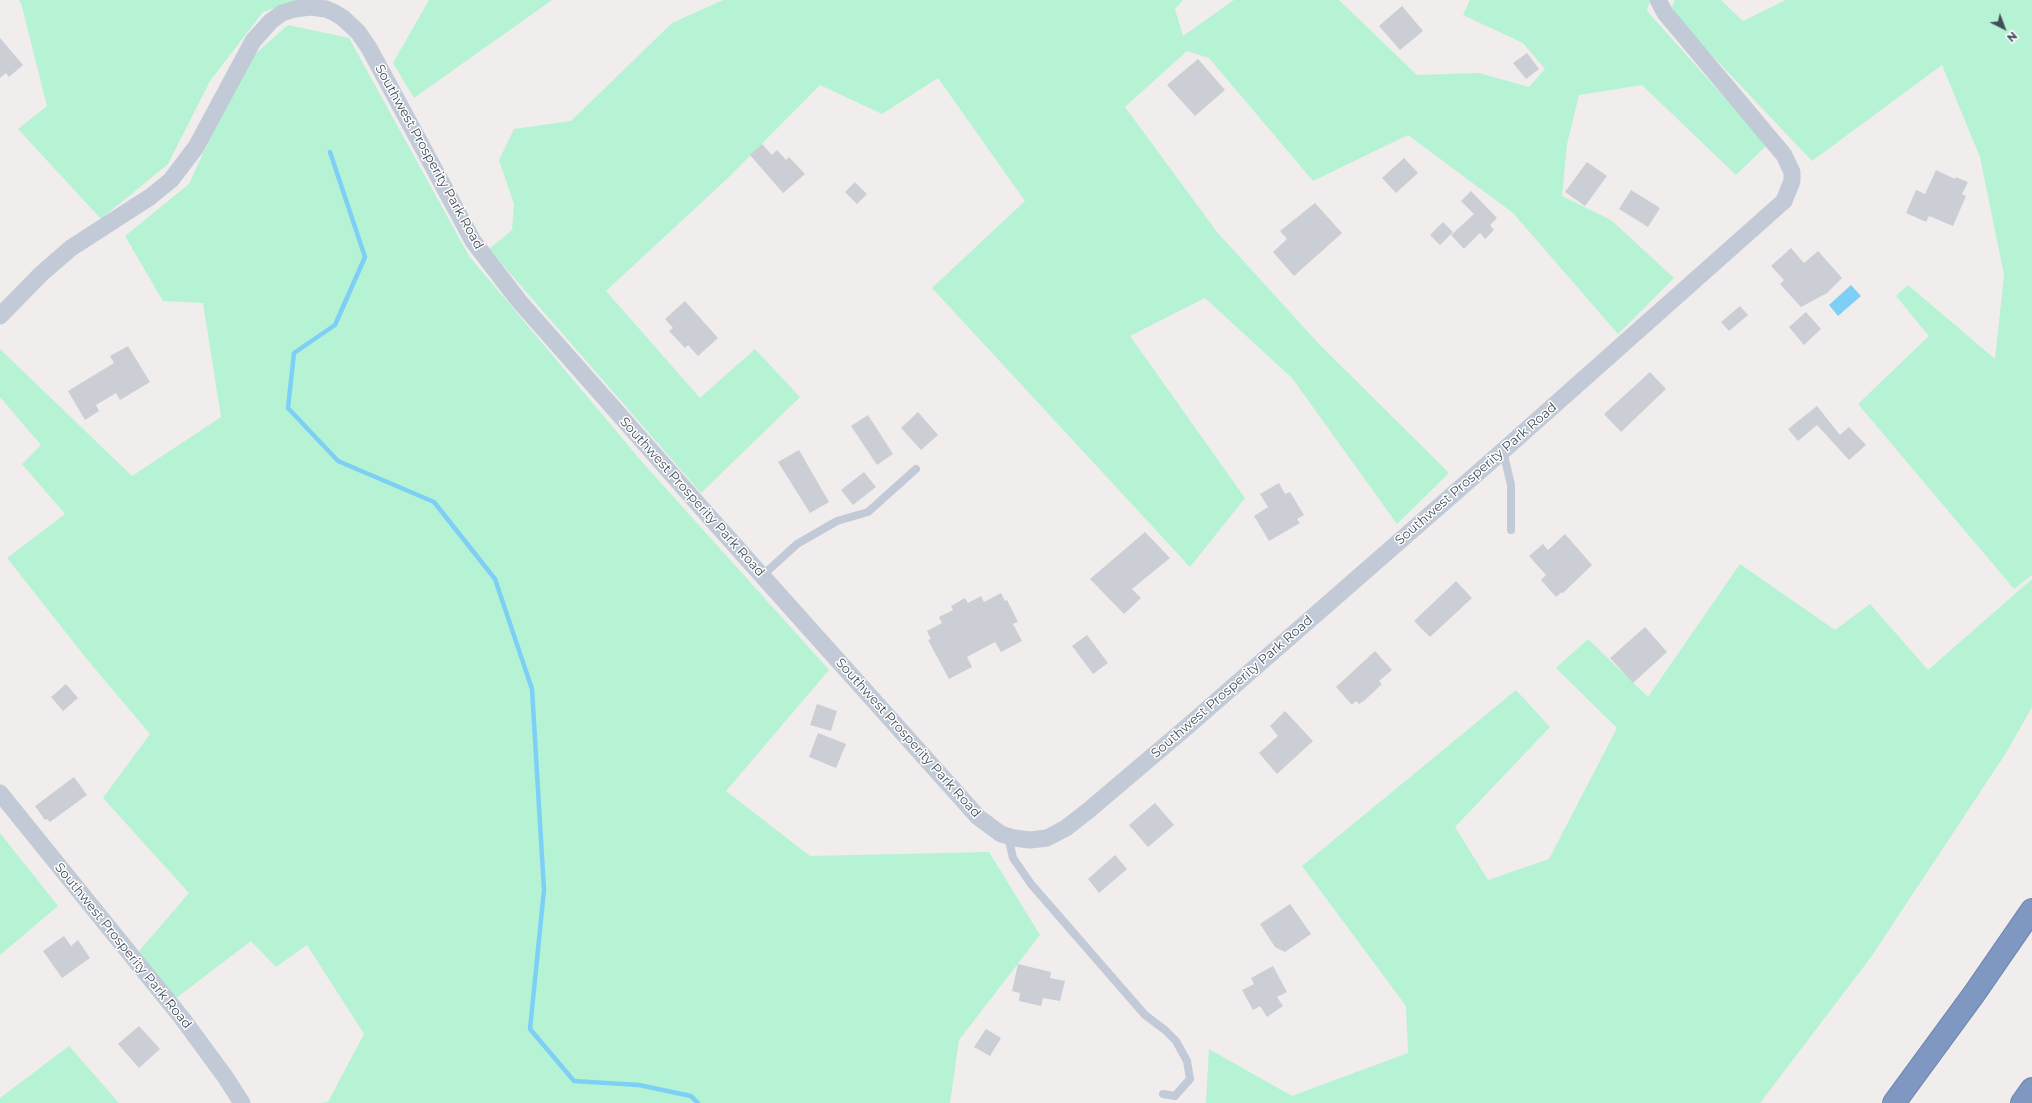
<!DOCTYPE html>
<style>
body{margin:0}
#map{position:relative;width:2032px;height:1103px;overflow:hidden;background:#f0edec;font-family:Montserrat,sans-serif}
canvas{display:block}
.north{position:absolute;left:1984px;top:8px;width:40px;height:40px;-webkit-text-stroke:3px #fff;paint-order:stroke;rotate:138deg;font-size:11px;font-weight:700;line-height:16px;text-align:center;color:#434e5c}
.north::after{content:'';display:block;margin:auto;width:14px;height:18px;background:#434e5c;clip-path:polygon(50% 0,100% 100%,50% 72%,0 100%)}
</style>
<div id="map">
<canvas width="2032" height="1103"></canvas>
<div class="north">N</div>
</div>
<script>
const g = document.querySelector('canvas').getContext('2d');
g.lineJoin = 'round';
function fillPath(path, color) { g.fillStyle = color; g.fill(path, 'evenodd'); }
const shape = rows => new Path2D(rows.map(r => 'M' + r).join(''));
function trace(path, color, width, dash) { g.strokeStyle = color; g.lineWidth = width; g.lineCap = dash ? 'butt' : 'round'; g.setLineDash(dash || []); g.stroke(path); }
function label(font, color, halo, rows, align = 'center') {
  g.font = font + ' Montserrat,sans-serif'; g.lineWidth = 3; g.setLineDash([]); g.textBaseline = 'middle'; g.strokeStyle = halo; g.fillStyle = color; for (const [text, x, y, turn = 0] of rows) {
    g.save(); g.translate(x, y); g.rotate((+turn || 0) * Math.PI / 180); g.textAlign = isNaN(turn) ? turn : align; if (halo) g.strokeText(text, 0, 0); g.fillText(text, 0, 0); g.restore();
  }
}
fillPath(shape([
 [19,0,296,0,263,12,210,81,168,164,101,219,18,129,47,106,21,3],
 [429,0,552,0,414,98,393,63],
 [723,0,1183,0,1175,9,1183,36,1234,0,1339,0,1417,75,1479,73,1529,87,1545,69,1523,43,1463,15,1470,0,1650,0,1647,11,1767,145,1736,175,1642,85,1579,95,1567,144,1562,196,1611,220,1674,278,1618,334,1513,213,1408,135,1313,181,1209,58,1187,51,1125,107,1217,232,1319,344,1449,473,1397,524,1292,378,1205,298,1130,336,1245,498,1190,567,932,288,1025,201,938,78,882,114,820,85,730,176,606,291,700,398,755,349,800,397,701,493,489,249,512,230,514,204,499,160,514,129,571,121,672,23],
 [1675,0,1721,0,1743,21,1786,0,2032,0,2032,575,2014,589,1858,404,1929,336,1896,296,1908,285,1995,359,2004,275,1980,157,1942,65,1812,161,1670,11],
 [288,25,349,38,469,256,643,463,829,670,726,791,810,856,989,852,1040,935,959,1040,950,1103,320,1103,328,1102,364,1034,307,945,276,967,251,941,175,999,139,951,189,893,103,798,150,734,90,663,7,558,65,514,22,464,41,445,0,397,0,349,132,476,221,417,203,303,163,301,125,236,189,184,220,116,255,54],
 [1740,564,1835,630,1870,604,1928,670,2032,579,2032,707,2006,753,1871,957,1760,1103,1206,1103,1209,1049,1292,1096,1408,1053,1406,1006,1302,866,1516,690,1550,727,1455,827,1488,880,1549,859,1617,728,1556,668,1588,639,1648,697],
 [0,833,58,906,0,955],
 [69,1046,119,1103,0,1103,0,1098]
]), '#b5f3d4');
fillPath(shape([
 [1851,285,1861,296,1838,316,1829,305]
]), '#7ecff5');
trace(shape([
 [330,152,365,257,335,325,294,353,288,408,338,461,434,502,495,579,532,689,544,890,530,1029,574,1081,639,1085,691,1096,698,1103]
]), '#7ecff5', 4.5);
fillPath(shape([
 [1402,6,1423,31,1400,50,1379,26],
 [0,38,23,65,9,77,6,73,0,78],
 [1527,53,1539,69,1526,79,1513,63],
 [1198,59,1225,90,1195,116,1167,85],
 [762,144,772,155,777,150,786,160,789,157,805,174,783,193,750,155],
 [1404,158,1418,173,1396,193,1382,178],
 [1587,162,1607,176,1585,206,1565,192],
 [1936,170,1955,179,1956,177,1968,182,1962,194,1966,196,1953,226,1929,216,1926,222,1906,213,1916,190,1925,194],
 [855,182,867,194,857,204,845,192],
 [1631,190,1660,208,1648,227,1619,209],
 [1471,191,1497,218,1490,225,1494,230,1485,239,1480,233,1464,249,1451,235,1474,214,1461,201],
 [1315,203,1342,233,1294,276,1273,252,1287,239,1280,231],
 [1443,222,1453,232,1440,245,1430,235],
 [1791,248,1804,263,1818,251,1842,278,1827,293,1801,307,1780,284,1784,280,1771,266],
 [685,301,718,338,698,356,688,345,685,348,669,331,673,328,665,319],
 [1740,306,1748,315,1729,331,1721,322],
 [1806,312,1821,329,1804,345,1789,327],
 [128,346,150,382,120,400,116,393,96,405,99,411,85,420,68,391,114,363,110,356],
 [1650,372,1666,389,1621,432,1604,414],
 [1817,406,1840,435,1849,427,1866,445,1849,460,1817,425,1798,441,1788,429],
 [918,412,938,435,921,450,901,428],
 [868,415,893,454,877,465,851,426],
 [799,450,829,502,810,513,778,462],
 [864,472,876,487,853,505,841,490],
 [1279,483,1285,494,1290,492,1304,515,1297,519,1300,523,1269,541,1254,516,1268,507,1260,494],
 [1145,532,1170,558,1132,589,1141,598,1124,614,1090,579],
 [1565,534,1592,565,1563,593,1562,592,1556,597,1541,580,1546,575,1529,556,1543,544,1548,550],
 [1456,581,1472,598,1430,637,1414,621],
 [1001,593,1005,601,1007,600,1018,622,1013,624,1022,641,1001,652,995,642,967,657,972,667,949,679,928,640,931,639,927,631,942,623,939,617,953,610,951,606,965,598,968,603,981,596,984,602],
 [1645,627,1667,652,1633,683,1610,658],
 [1087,635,1108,663,1093,674,1072,646],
 [1375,651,1392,670,1379,681,1382,684,1365,700,1359,704,1356,701,1352,705,1336,687],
 [66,684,78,698,63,711,51,697],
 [817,704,837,711,831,731,810,725],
 [1285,711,1313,741,1277,774,1259,753,1278,736,1270,726],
 [818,733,846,744,836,768,809,757],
 [74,777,87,795,50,822,47,819,45,820,35,806],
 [1155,803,1174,825,1148,847,1129,825],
 [1115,855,1127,869,1099,893,1088,879],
 [1290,904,1311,934,1285,952,1275,947,1260,924],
 [64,936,71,946,78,940,90,958,62,978,43,951],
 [1018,964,1051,972,1050,978,1065,981,1060,1001,1043,998,1041,1006,1019,1001,1020,993,1012,991],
 [1273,966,1287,992,1277,997,1283,1006,1267,1017,1260,1006,1253,1010,1242,990,1254,984,1251,978],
 [139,1026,160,1049,139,1068,118,1044],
 [986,1029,1001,1038,990,1056,974,1047]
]), '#cbced5');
const highway = shape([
 [1894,1103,1974,994,2032,910],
 [2022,1103,2032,1089]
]);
trace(highway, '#6a83ad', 24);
trace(shape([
 [1503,451,1511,485,1511,530],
 [762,576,797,544,837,521,868,512,916,469],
 [1008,836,1013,858,1031,884,1145,1015,1165,1030,1176,1041,1187,1061,1190,1079,1175,1096,1163,1094]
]), '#c1cad6', 8);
trace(shape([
 [0,316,41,274,71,248,150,197,171,180,196,147,253,41,271,21,282,13,295,9,310,7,326,9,335,13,343,18,358,32,369,48,473,241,519,301,706,513,978,817,1001,834,1014,838,1030,840,1047,838,1066,828,1089,810,1188,726,1497,456,1784,201,1792,181,1792,172,1784,155,1665,13,1658,0],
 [0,793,182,1018,226,1078,242,1103]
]), '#c1cad6', 17);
trace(highway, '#7f98c2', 22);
label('13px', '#434e5c', '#fff', [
 ["Southwest Prosperity Park Road",429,157,61],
 ["Southwest Prosperity Park Road",1476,474,-41],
 ["Southwest Prosperity Park Road",692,497,48],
 ["Southwest Prosperity Park Road",1232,687,-41],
 ["Southwest Prosperity Park Road",908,738,48],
 ["Southwest Prosperity Park Road",123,946,51]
]);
</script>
